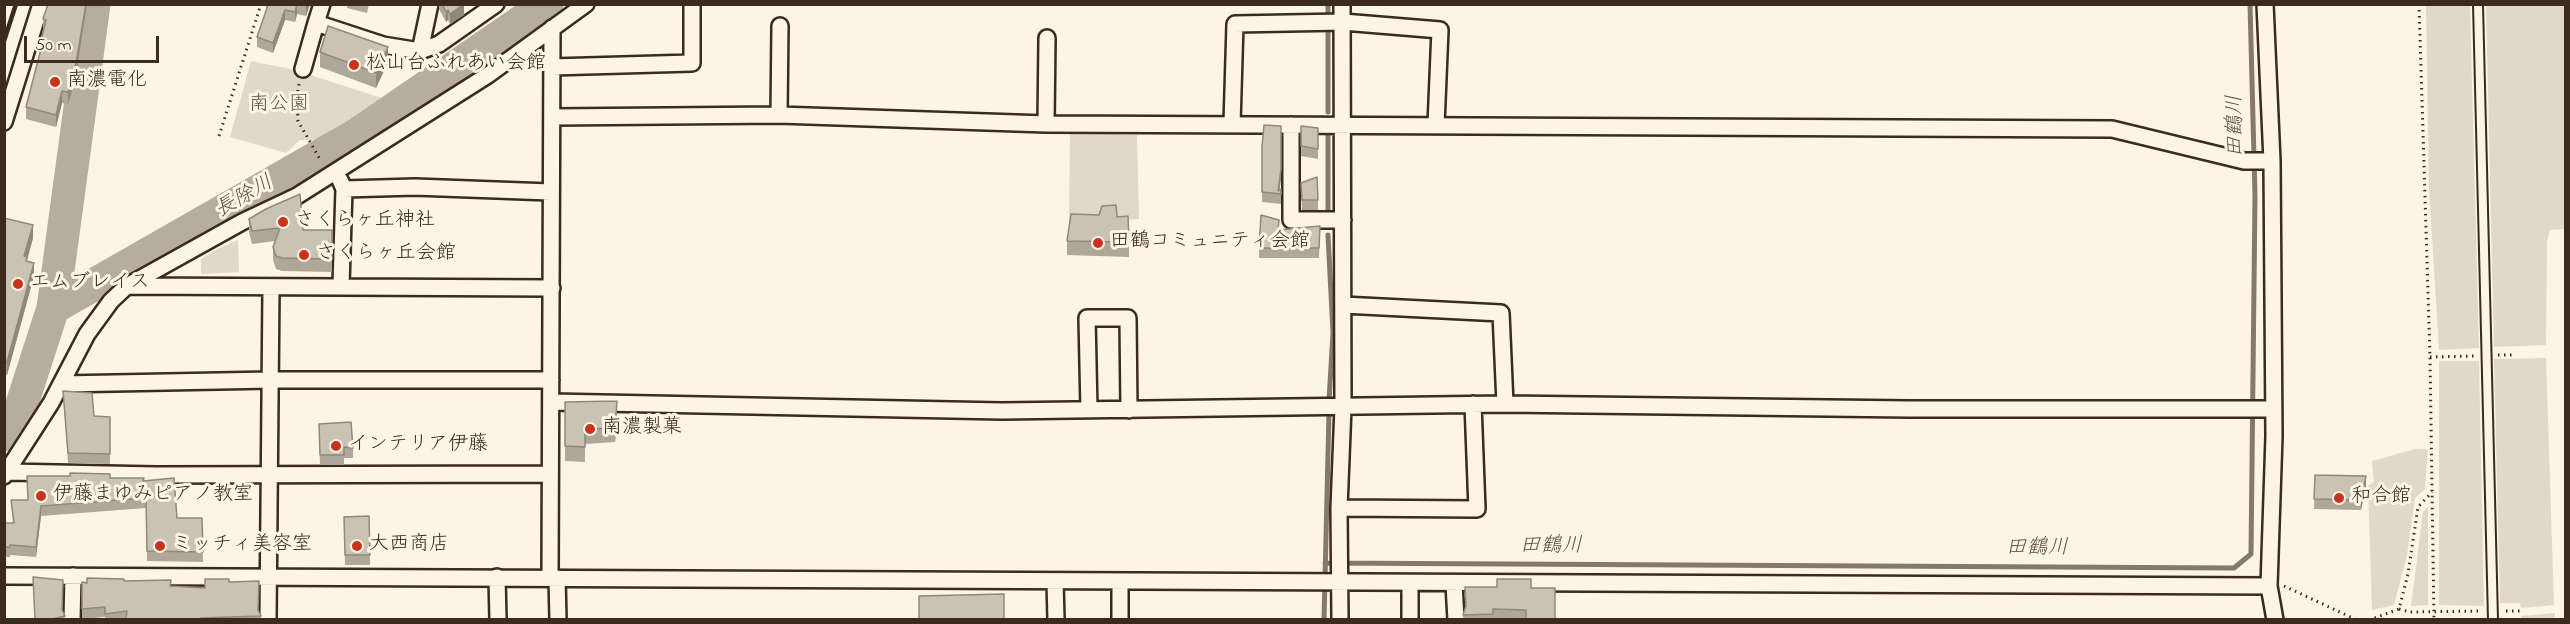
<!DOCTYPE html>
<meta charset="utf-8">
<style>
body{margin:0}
#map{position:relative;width:2570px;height:624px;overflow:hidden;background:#fcf5e5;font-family:"Indie Flower",sans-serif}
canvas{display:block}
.frame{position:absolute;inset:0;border:6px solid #3b2a1e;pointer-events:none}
.scale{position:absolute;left:24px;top:36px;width:135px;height:27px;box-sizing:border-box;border:3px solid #3b2a1e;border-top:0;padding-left:8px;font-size:18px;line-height:21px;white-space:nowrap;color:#3b2a1e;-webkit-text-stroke:4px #fcf5e5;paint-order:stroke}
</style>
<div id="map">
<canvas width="2570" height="624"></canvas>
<div class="frame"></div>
<div class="scale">50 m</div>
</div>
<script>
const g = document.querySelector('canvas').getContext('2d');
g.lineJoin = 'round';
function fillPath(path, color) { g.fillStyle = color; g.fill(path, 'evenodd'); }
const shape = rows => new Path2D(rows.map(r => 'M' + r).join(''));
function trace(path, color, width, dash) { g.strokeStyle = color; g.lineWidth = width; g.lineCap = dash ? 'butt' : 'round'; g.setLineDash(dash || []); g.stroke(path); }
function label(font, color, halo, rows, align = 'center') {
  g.font = font + ' "Indie Flower","Klee One",sans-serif'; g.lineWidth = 6; g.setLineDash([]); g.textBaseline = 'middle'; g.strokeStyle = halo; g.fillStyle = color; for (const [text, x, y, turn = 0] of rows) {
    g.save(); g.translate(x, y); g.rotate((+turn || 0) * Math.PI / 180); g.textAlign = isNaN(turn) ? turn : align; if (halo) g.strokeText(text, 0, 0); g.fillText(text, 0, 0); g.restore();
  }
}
fillPath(shape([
 [2426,5,2470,5,2479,348,2439,350,2429,189],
 [2486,5,2565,5,2565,229,2550,230,2547,241,2546,345,2494,347],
 [251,61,295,70,385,99,319,140,300,140,286,153,230,137],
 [1070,132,1137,135,1139,219,1069,223],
 [238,240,239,272,201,274,201,259,217,249],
 [2546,358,2554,605,2521,608,2520,603,2500,603,2494,359],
 [2439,361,2479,361,2484,606,2439,605],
 [2415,449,2428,449,2425,489,2415,498,2407,555,2394,605,2372,610,2368,486,2374,482,2372,461],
 [2428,507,2428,605,2411,606,2423,512],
 [2555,613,2555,619,2522,619,2521,616]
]), '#e0d8c8');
trace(shape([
 [1328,4,1328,21],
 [1328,33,1328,112],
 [1328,135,1328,214],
 [1328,235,1333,333,1329,400],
 [1325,563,2234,568,2251,554,2255,196,2250,4],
 [1324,620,1329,413]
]), '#85796b', 5);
trace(shape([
 [53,308,356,135,547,4],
 [4,435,21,407,53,308,94,4]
]), '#b7ad9e', 33);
const service = shape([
 [2478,4,2493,620]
]);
const minor = shape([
 [322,4,316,23,383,45,420,51,439,44,496,4],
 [2265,4,2272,161,2274,436,2269,586,2275,620],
 [420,51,430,4],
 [552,67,692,63,692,4],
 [303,69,316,23],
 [779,115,780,26],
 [553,117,779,115,1046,124,2112,129,2244,161,2272,161],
 [4,122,41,4],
 [1046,124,1047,38],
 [1232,124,1235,24,1343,22,1440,30,1436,125],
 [1291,125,1291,220,1343,220],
 [340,180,344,189,341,285],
 [344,189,415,187,550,192],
 [127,286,552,288],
 [1343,305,1501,313,1505,404],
 [62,384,271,380,551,380],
 [552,402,1002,411,1505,404,1909,409,2273,409],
 [1089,410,1087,318,1128,318,1129,410],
 [8,472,156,475,550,474],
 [4,476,51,403,87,334,111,301,127,286,242,222,297,196,488,75,586,4],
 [1339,508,1477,509,1473,404],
 [4,576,2269,586],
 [497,577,498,620],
 [550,578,552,28],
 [557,578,558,620],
 [1055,581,1056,620],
 [1120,582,1120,620],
 [1454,584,1456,620],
 [72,620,73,576],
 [268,620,271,288],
 [1340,620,1339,508,1343,407,1342,4],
 [1410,620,1410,584]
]);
trace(service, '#3b2a1e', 12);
trace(minor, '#3b2a1e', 20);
trace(shape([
 [2419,4,2430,357,2434,620],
 [299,84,297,96,298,121,321,161],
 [219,136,261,4],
 [2498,355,2514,355],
 [2430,357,2476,356],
 [2284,586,2357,620],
 [2399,609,2410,612,2481,611],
 [2506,611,2521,611],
 [2369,620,2399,609,2408,574,2418,507,2432,492]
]), '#3b2a1e', 3, [1.5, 4.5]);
trace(service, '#fcf5e5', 8);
trace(minor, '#fcf5e5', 15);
trace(shape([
 [4,41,16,4]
]), '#3b2a1e', 4.5);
fillPath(shape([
 [48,4,76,75,68,105,62,103,56,127,26,119,26,107,41,49,41,41,43,29,43,19],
 [266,4,310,4,306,16,297,14,295,22,285,20,273,53,257,47,257,37,266,12],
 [347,4,369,4,367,13,347,8],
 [439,4,464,4,464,15,450,24,448,20,446,22,439,9],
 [320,52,388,62,376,88,320,67],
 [1301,126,1318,128,1318,159,1301,156],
 [1262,146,1281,179,1279,190,1281,189,1281,204,1262,202],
 [1301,183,1318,200,1318,210,1302,210],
 [1117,217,1129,242,1129,257,1067,255,1067,241],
 [4,218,33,238,27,261,34,276,7,375,4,375],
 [249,219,303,230,332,230,332,272,282,271,276,269,273,260,273,247,275,241,252,244,249,232],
 [1320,226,1319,258,1259,258,1259,248,1279,230],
 [63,391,94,416,110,417,110,464,68,463],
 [565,402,617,416,615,442,585,444,585,462,565,461],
 [319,424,353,448,353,458,344,458,344,465,320,465],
 [2315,475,2366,486,2361,510,2314,509],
 [110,478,143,481,177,518,202,518,203,562,147,561,146,508,41,516,36,557,10,555,10,557,4,557,4,523,13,523,11,500,27,500],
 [369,516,370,565,345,565,344,517],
 [124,581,170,586,205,588,229,582,258,610,261,616,261,620,105,620,105,617,82,619,82,582],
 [1465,587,1531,588,1555,620,1463,620,1463,615,1465,608],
 [62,610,65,616,65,620,35,620]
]), '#afa79a');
fillPath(shape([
 [86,4,87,4,76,75,68,105,68,92],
 [297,4,297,14,295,22,295,12],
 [307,4,310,4,306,16,306,6],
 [464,4,464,15,450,24,450,14],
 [285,10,285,20,273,53,273,43],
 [448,10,448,20,446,22,446,12],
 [388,47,388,62,376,88,376,73],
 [62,91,62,103,56,127,56,115],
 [1281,169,1281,179,1279,194,1278,194],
 [33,225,33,238,27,259,27,270,24,256],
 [34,263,34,276,7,375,7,362],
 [617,401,617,416,615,442,615,428],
 [2366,476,2366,486,2361,510,2361,500],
 [41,506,41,516,36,557,36,547]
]), '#8f887d');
const building = shape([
 [48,4,86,4,76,63,68,92,62,91,56,115,26,107,43,41,41,41,46,20,43,19,48,4],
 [297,4,295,12,285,10,273,43,257,37,268,5,266,4,297,4],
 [442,4,464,4,450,14,448,10,446,12,442,4],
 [328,26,388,47,376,73,320,52,328,26],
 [1264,125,1281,126,1281,169,1278,191,1281,189,1281,194,1262,192,1262,146,1264,125],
 [1301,126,1318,128,1318,149,1301,146,1301,126],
 [1317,177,1318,200,1302,200,1301,183,1317,177],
 [300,194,303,230,332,230,332,259,282,258,276,256,273,247,280,228,252,231,249,219,266,209,300,194],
 [1116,205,1117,217,1128,216,1129,242,1067,241,1071,214,1099,215,1102,206,1116,205],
 [1261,215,1279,220,1278,230,1320,226,1319,248,1259,248,1261,215],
 [4,218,33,225,24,256,27,257,26,261,34,263,7,362,4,362,4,218],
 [63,391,92,393,94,416,110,417,110,454,68,453,63,391],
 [617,401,615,428,585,429,585,447,565,446,565,402,617,401],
 [351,422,353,448,344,447,344,455,320,455,319,424,351,422],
 [70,473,110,474,110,478,144,478,143,481,174,478,177,518,202,518,203,552,147,551,146,498,41,506,36,547,10,545,10,547,4,547,4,523,14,523,11,500,28,500,27,476,70,476,70,473],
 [2315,475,2366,476,2361,500,2314,499,2315,475],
 [369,516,370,555,345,555,344,517,369,516],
 [33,577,63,580,62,610,65,616,48,620,35,620,33,577],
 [87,578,124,579,124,581,171,580,170,586,205,588,205,579,229,579,229,582,259,581,258,610,261,616,201,618,201,620,126,620,127,611,105,614,105,607,82,609,82,582,87,583,87,578],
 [1497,579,1531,579,1531,588,1555,588,1555,620,1526,620,1526,610,1493,609,1493,614,1463,615,1466,606,1465,587,1497,587,1497,579],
 [1004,594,1004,620,919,620,919,596,1004,594]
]);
fillPath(building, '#ccc2b3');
trace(building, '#8f887d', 1.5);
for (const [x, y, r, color] of [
 [354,65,6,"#c8321e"],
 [55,82,6,"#c8321e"],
 [283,222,6,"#c8321e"],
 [1098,243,6,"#c8321e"],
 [304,255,6,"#c8321e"],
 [18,284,6,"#c8321e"],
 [590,429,6,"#c8321e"],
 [336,446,6,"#c8321e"],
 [41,496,6,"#c8321e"],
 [2339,498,6,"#c8321e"],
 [160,546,6,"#c8321e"],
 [357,546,6,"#c8321e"]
]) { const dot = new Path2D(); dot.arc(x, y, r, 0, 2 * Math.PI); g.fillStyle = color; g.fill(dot); trace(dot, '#fcf5e5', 2); }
label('20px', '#3b2a1e', '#fcf5e5', [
 ["松山台ふれあい会館",366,65],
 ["南濃電化",67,82],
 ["さくらヶ丘神社",295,222],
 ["田鶴コミュニティ会館",1110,243],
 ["さくらヶ丘会館",316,255],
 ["エムブレイス",30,284],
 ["南濃製菓",602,429],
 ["インテリア伊藤",348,446],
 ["伊藤まゆみピアノ教室",53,496],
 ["和合館",2351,498],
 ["ミッチィ美容室",172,546],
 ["大西商店",369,546]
], 'left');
label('20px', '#645648', '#fcf5e5', [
 ["南公園",279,106]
]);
label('italic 21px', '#605144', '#fcf5e5', [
 ["田鶴川",2237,126,-91],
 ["長除川",245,198,-30],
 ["田鶴川",1551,548],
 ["田鶴川",2037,550]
]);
</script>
